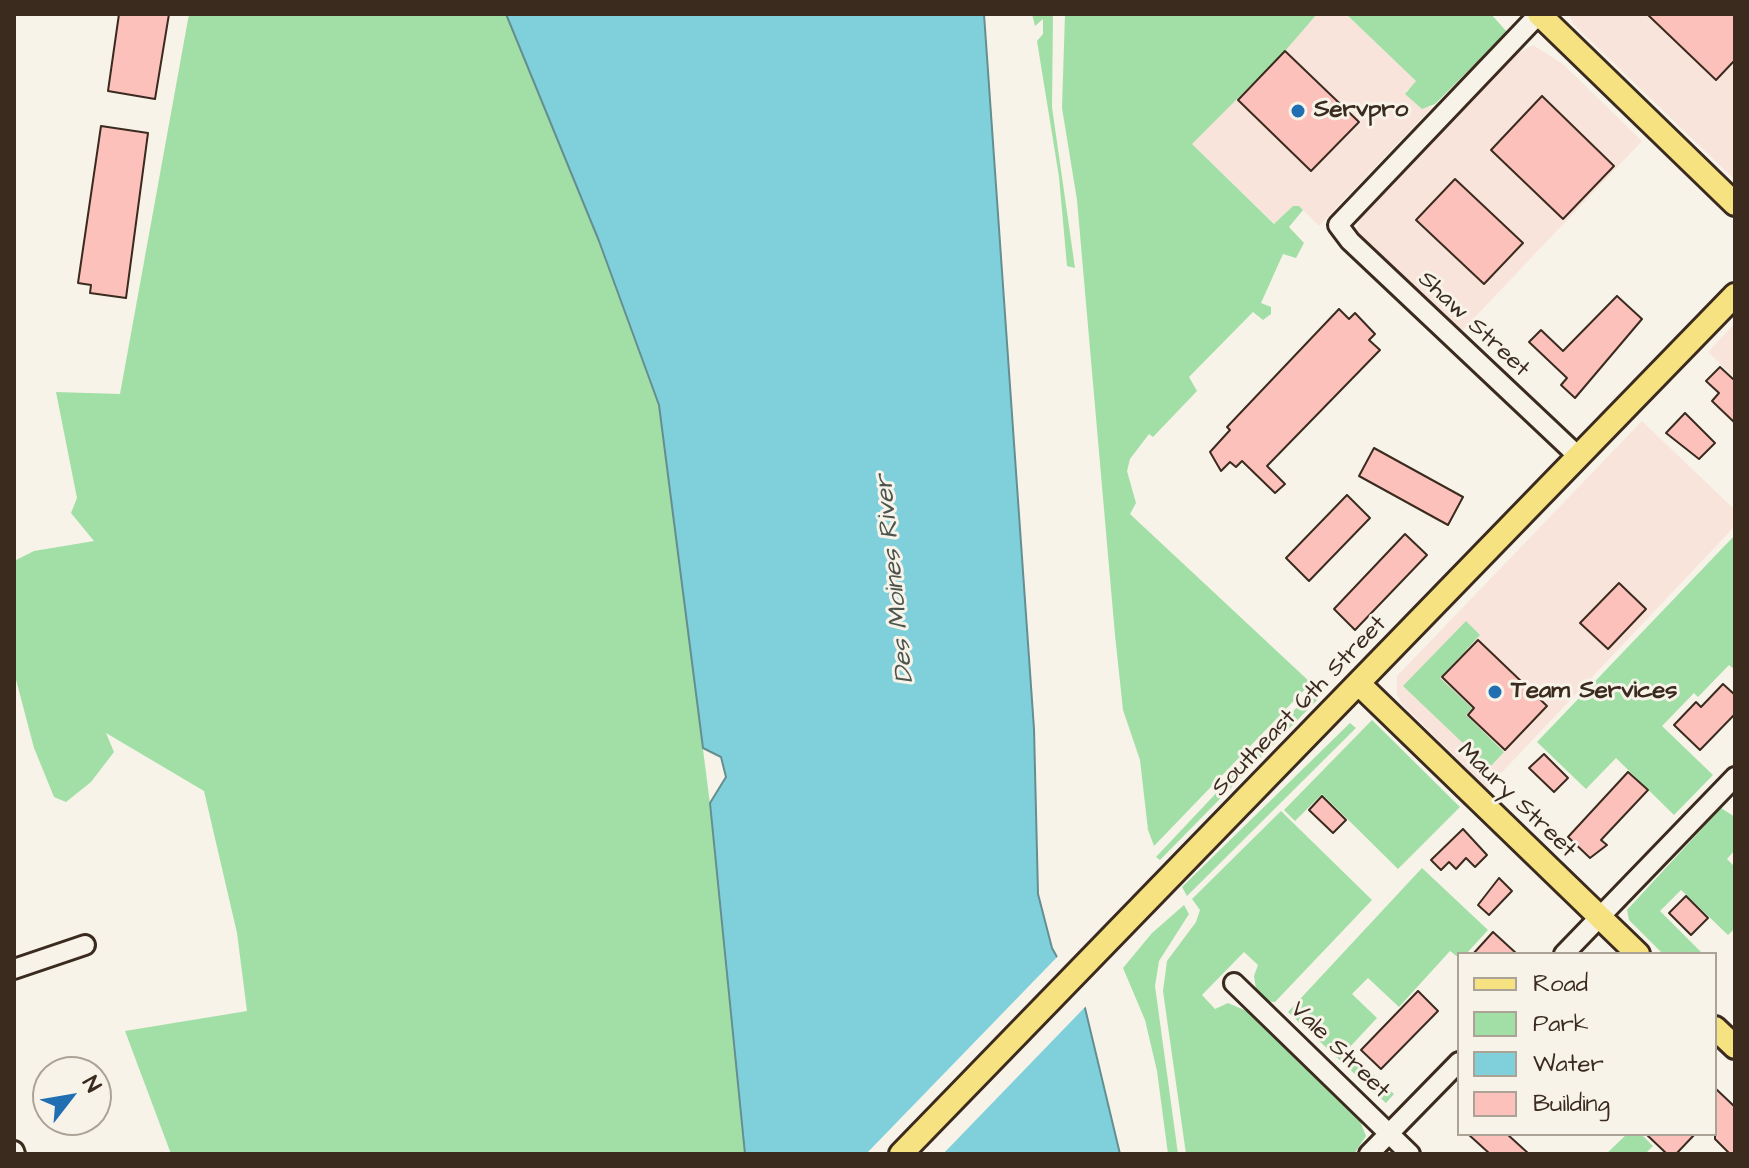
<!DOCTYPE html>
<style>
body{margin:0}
#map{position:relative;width:1749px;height:1168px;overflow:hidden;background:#f7f3e8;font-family:"Architects Daughter",sans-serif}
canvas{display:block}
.frame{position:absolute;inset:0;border:16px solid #3b2a1e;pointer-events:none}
.legend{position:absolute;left:1457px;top:952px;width:260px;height:184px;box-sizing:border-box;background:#f7f3e8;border:2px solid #aca397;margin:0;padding:10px 14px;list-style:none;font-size:24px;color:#3b2a1e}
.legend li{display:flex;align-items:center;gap:16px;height:40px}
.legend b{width:40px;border:2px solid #aca397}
.north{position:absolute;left:32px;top:1056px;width:80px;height:80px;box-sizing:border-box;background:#f7f3e8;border:2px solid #aca397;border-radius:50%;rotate:59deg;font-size:22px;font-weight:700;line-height:32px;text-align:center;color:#3b2a1e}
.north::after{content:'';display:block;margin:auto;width:28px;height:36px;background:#1f6fb2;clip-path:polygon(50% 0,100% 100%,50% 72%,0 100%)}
</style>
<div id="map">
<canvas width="1749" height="1168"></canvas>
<div class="frame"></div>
<ul class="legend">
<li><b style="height:10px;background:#f6e281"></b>Road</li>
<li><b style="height:22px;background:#a2dfa7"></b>Park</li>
<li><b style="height:22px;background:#80d0dc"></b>Water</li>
<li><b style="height:22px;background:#fdc1bc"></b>Building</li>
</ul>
<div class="north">N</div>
</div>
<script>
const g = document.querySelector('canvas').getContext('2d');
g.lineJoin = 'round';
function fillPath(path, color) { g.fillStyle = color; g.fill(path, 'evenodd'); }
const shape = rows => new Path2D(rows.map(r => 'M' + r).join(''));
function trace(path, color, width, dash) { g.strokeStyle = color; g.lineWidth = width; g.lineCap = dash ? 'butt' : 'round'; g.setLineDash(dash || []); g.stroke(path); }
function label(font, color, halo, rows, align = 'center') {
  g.font = font + ' "Architects Daughter",sans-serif'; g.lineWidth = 6; g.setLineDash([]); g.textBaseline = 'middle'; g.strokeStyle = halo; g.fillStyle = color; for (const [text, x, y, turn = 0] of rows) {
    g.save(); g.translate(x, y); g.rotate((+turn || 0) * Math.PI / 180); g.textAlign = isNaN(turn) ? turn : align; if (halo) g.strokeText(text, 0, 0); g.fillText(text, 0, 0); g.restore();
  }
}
fillPath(shape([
 [1317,14,1346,14,1416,81,1406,92,1431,108,1435,104,1319,226,1299,206,1293,206,1275,224,1192,144],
 [1569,14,1735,14,1735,180,1573,24],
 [1533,45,1563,64,1642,141,1458,335,1368,248,1357,230,1359,218,1373,198,1517,53],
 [1735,323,1735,378,1708,352],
 [1642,421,1735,510,1735,526,1487,788,1402,704,1397,695,1397,676]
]), '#f9e4db');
fillPath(shape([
 [189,14,506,14,599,241,659,405,716,851,745,1154,171,1154,125,1031,247,1011,237,933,204,791,106,733,114,752,91,782,66,802,54,797,34,748,14,672,14,561,34,551,94,541,71,513,77,498,56,392,120,394],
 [1032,14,1053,14,1052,107,1075,268,1067,266,1059,177,1037,41,1043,34,1043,19,1035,26],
 [1065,14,1317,14,1285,51,1192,144,1274,224,1293,206,1299,206,1303,210,1289,227,1304,243,1296,258,1283,254,1261,303,1271,307,1271,314,1263,320,1253,312,1189,377,1197,391,1153,437,1149,434,1130,459,1127,471,1136,503,1130,514,1311,683,1154,846,1148,830,1140,760,1123,710,1115,635,1077,200,1062,108],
 [1346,14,1491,14,1507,32,1435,104,1422,109,1405,94,1416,81],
 [1735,535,1735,670,1729,665,1698,697,1694,693,1662,726,1713,775,1674,815,1616,758,1586,789,1537,742],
 [1466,621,1480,635,1440,678,1472,708,1466,715,1504,752,1489,768,1403,686],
 [1315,688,1321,696,1160,860,1156,857],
 [1372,720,1460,807,1398,869,1322,794,1295,821,1284,810],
 [1350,723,1356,728,1187,896,1182,887],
 [1721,808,1735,817,1735,850,1727,859,1735,867,1735,928,1728,935,1681,890,1660,911,1703,954,1663,954,1629,920,1627,910],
 [1281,811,1372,900,1275,1002,1265,1001,1256,989,1254,976,1258,965,1244,952,1202,995,1215,1009,1228,1003,1249,1012,1360,1121,1366,1136,1354,1154,1186,1154,1163,991,1167,961,1196,922,1200,910,1192,899],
 [1422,868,1488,930,1466,954,1459,954,1459,958,1450,951,1399,1007,1368,978,1352,994,1377,1018,1347,1050,1394,1094,1386,1103,1288,1012],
 [1184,905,1189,914,1159,961,1155,986,1178,1154,1168,1154,1157,1071,1145,1020,1123,968,1152,933],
 [1627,1134,1641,1134,1653,1146,1645,1154,1606,1154]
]), '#a2dfa7');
const water = shape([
 [506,14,984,14,1034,729,1038,894,1052,948,1085,1008,1120,1154,745,1154,710,803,726,777,721,757,703,748,659,405,599,241,506,14]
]);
fillPath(water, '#80d0dc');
trace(water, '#648e90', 2);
fillPath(shape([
 [1060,954,1087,1005,943,1154,866,1154]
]), '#f7f3e8');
const building = shape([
 [119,14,169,14,155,99,108,91,119,14],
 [1647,14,1735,14,1735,60,1716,80,1647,14],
 [1285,51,1359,122,1311,171,1238,100,1285,51],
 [1542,96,1614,166,1563,219,1491,150,1542,96],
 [101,126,148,133,126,298,90,293,91,285,78,283,101,126],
 [1455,179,1523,243,1484,284,1416,220,1455,179],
 [1617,296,1642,319,1575,398,1561,385,1567,378,1529,342,1541,330,1563,351,1617,296],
 [1339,309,1349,319,1355,313,1375,334,1369,340,1380,350,1267,466,1285,484,1275,493,1242,461,1236,467,1230,462,1221,471,1210,452,1230,430,1227,427,1339,309],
 [1720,367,1733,379,1735,377,1735,423,1712,401,1719,393,1706,381,1720,367],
 [1685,413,1715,443,1699,459,1666,433,1685,413],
 [1374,448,1463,497,1448,525,1359,476,1374,448],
 [1347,495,1370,518,1309,581,1286,558,1347,495],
 [1405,534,1427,555,1355,630,1334,609,1405,534],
 [1619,583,1646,609,1608,649,1580,623,1619,583],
 [1478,640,1547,706,1505,750,1468,715,1474,708,1442,677,1478,640],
 [1723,684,1735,695,1735,714,1700,750,1674,725,1696,702,1701,707,1723,684],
 [1544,754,1568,778,1554,792,1529,768,1544,754],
 [1628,772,1648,790,1601,840,1607,845,1590,858,1568,837,1628,772],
 [1322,796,1346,820,1333,833,1309,810,1322,796],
 [1463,829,1487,855,1475,867,1466,858,1456,869,1449,862,1441,870,1431,860,1463,829],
 [1499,878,1512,891,1489,915,1478,905,1499,878],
 [1686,896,1708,918,1691,935,1669,913,1686,896],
 [1493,932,1517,954,1473,954,1493,932],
 [1418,991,1438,1011,1381,1069,1361,1050,1418,991],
 [1715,1088,1735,1107,1735,1154,1730,1154,1715,1139,1715,1088],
 [1468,1134,1507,1134,1529,1154,1490,1154,1468,1134],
 [1646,1134,1695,1134,1676,1154,1667,1154,1646,1134]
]);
fillPath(building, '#fdc1bc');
trace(building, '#3b2a1e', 2);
const minor = shape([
 [1539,14,1338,225,1350,241,1579,457],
 [1564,954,1735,777],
 [14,969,85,945],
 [1234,983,1410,1154],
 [14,1151,15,1154],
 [1369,1154,1459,1062]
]);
const major = shape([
 [1539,14,1735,204],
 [1359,684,1638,954],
 [1715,1028,1735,1047],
 [901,1154,1735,295]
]);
trace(minor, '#3b2a1e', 24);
trace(major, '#3b2a1e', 28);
trace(minor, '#f7f3e8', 18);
trace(major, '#f6e281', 22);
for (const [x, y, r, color] of [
 [1298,111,8,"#1f6fb2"],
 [1495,692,8,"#1f6fb2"]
]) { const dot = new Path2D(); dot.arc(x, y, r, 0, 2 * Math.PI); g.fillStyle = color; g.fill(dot); trace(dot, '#f7f3e8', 3); }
label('bold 24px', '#3b2a1e', '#f7f3e8', [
 ["Servpro",1314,111],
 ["Team Services",1511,692]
], 'left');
label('24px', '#3b2a1e', '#f7f3e8', [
 ["Shaw Street",1473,325,43],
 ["Southeast 6th Street",1300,707,-46],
 ["Maury Street",1516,801,44],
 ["Vale Street",1339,1051,44]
]);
label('italic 26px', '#4c544e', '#f7f3e8', [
 ["Des Moines River",896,579,-96]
]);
</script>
